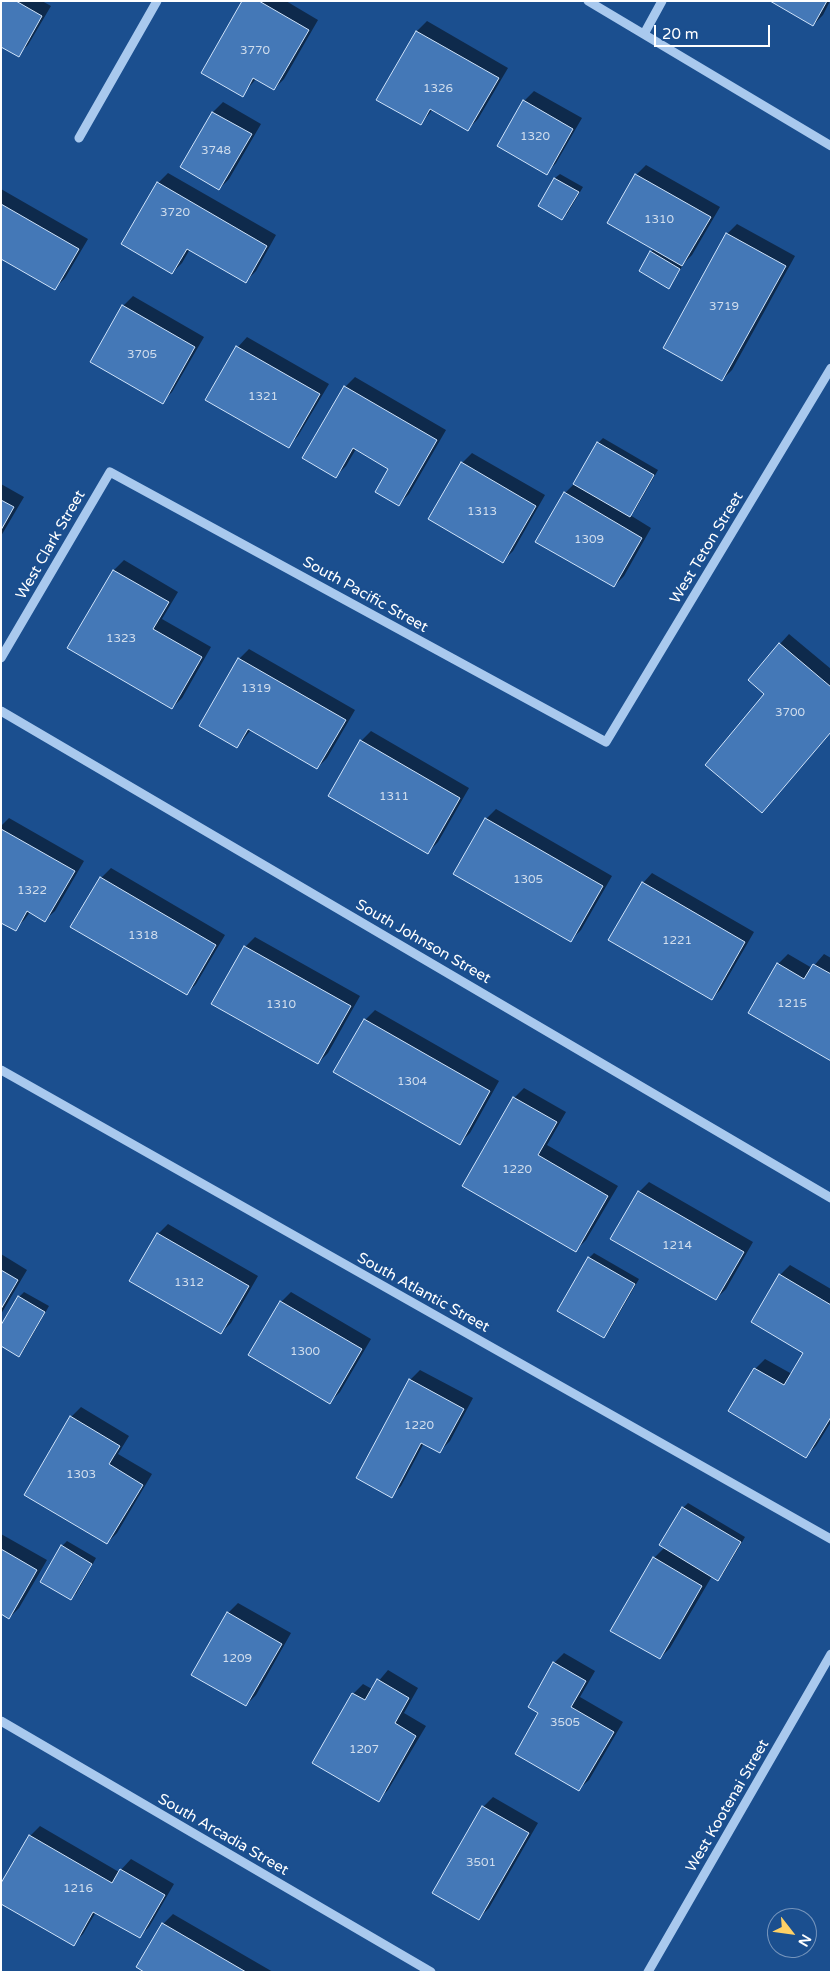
<!DOCTYPE html>
<style>
body{margin:0}
#map{position:relative;width:832px;height:1973px;overflow:hidden;background:#1b4f8f;font-family:"Varela Round",sans-serif}
canvas{display:block}
.frame{position:absolute;inset:0;border:2px solid #fff;pointer-events:none}
.north{position:absolute;left:767px;top:1908px;width:50px;height:50px;box-sizing:border-box;background:#1b4f8f;border:1px solid #7695bc;border-radius:50%;rotate:120deg;font-size:14px;font-weight:700;line-height:20px;text-align:center;color:#fff}
.north::after{content:'';display:block;margin:auto;width:18px;height:22px;background:#ffd166;clip-path:polygon(50% 0,100% 100%,50% 72%,0 100%)}
.scale{position:absolute;left:654px;top:25px;width:116px;height:22px;box-sizing:border-box;border:2px solid #fff;border-top:0;padding-left:6px;font-size:15px;line-height:18px;white-space:nowrap;color:#fff;-webkit-text-stroke:4px #1b4f8f;paint-order:stroke}
</style>
<div id="map">
<canvas width="832" height="1973"></canvas>
<div class="frame"></div>
<div class="north">N</div>
<div class="scale">20 m</div>
</div>
<script>
const g = document.querySelector('canvas').getContext('2d');
g.lineJoin = 'round';
function fillPath(path, color) { g.fillStyle = color; g.fill(path, 'evenodd'); }
const toPath = rows => new Path2D(rows.map(r => 'M' + r).join(''));
function strokePath(path, color, width, dash) { g.strokeStyle = color; g.lineWidth = width; g.lineCap = dash ? 'butt' : 'round'; g.setLineDash(dash || []); g.stroke(path); }
function drawText(font, color, halo, rows, align = 'center') {
  g.font = font + ' "Varela Round",sans-serif'; g.lineWidth = 4; g.setLineDash([]); g.textBaseline = 'middle'; g.strokeStyle = halo; g.fillStyle = color; for (const [text, x, y, turn = 0] of rows) {
    g.save(); g.translate(x, y); g.rotate((+turn || 0) * Math.PI / 180); g.textAlign = isNaN(turn) ? turn : align; if (halo) g.strokeText(text, 0, 0); g.fillText(text, 0, 0); g.restore();
  }
}
fillPath(toPath([
 [1,1,42,1,51,6,28,45,18,55],
 [244,1,286,1,318,20,284,79,274,89,256,79,242,95],
 [772,1,830,1,823,15,813,25],
 [427,21,508,68,478,119,468,129,433,109,421,124,378,99,417,31],
 [534,91,582,118,556,163,546,173,524,101],
 [223,102,261,124,229,179,219,189,182,167,213,112],
 [646,165,720,207,692,255,684,263,673,282,669,287,651,252,654,249,609,223,636,175],
 [168,173,276,235,256,271,246,281,190,249,182,263,172,273,158,183],
 [560,174,583,187,567,214,562,218,539,205,555,178],
 [1,189,88,239,65,278,55,288,1,257],
 [737,224,795,256,732,370,722,380,727,234],
 [133,296,204,337,172,392,162,402,123,306],
 [247,337,329,384,298,436,288,446,207,399,238,347],
 [355,377,446,430,409,494,399,504,390,468,356,449,346,466,336,476,304,457,345,387],
 [603,438,658,470,635,510,630,515,651,528,624,576,614,586,565,493,575,483,598,443],
 [472,453,545,495,513,551,503,561,462,463],
 [1,484,24,497,1,536],
 [124,560,178,592,162,619,211,647,182,698,172,708,68,648,114,570],
 [789,634,831,669,831,732,762,812,766,694,780,644],
 [249,649,355,710,327,758,317,768,251,730,237,747,201,726,239,659],
 [371,731,469,788,438,842,428,852,361,741],
 [496,809,612,876,581,930,571,940,486,819],
 [9,818,84,861,55,911,45,920,30,912,25,919,15,929,1,921,1,826],
 [111,868,225,935,196,984,186,994,72,926,101,878],
 [652,873,754,932,721,989,712,999,643,883],
 [255,937,360,996,328,1053,318,1063,245,947],
 [788,954,812,968,824,954,831,958,831,1060,778,964],
 [375,1010,499,1081,470,1133,460,1143,365,1020],
 [524,1088,566,1112,547,1145,618,1186,586,1240,576,1250,463,1185,514,1098],
 [649,1182,753,1242,726,1289,716,1299,639,1192],
 [168,1224,258,1276,231,1323,221,1333,158,1234],
 [594,1253,639,1279,609,1331,604,1336,589,1258],
 [1,1254,27,1270,1,1314],
 [790,1265,831,1289,831,1422,816,1446,806,1456,730,1411,755,1369,765,1359,792,1374,805,1353,753,1321,780,1275],
 [24,1292,49,1306,24,1350,19,1355,19,1297],
 [291,1292,371,1339,340,1392,330,1402,250,1355,281,1302],
 [420,1370,473,1398,450,1441,440,1451,424,1443,401,1486,391,1496,410,1380],
 [81,1407,129,1436,118,1454,152,1474,117,1533,107,1543,71,1417],
 [688,1503,745,1537,723,1574,718,1579,712,1576,670,1648,660,1658,654,1558,665,1547,661,1545,683,1508],
 [1,1534,47,1560,19,1608,9,1618,1,1613],
 [67,1541,96,1558,76,1594,71,1598,62,1546],
 [238,1603,291,1633,256,1695,246,1705,228,1613],
 [564,1653,595,1671,580,1697,623,1722,589,1780,579,1789,540,1713,554,1663],
 [388,1670,418,1688,404,1713,426,1726,388,1790,378,1800,353,1694,363,1684,372,1689],
 [493,1797,538,1823,489,1908,479,1918,483,1807],
 [40,1826,119,1872,131,1859,174,1884,149,1927,139,1937,96,1912,83,1934,73,1944,30,1836],
 [173,1914,273,1972,146,1972,163,1924]
]), '#0007');
const building = toPath([
 [1,1,16,1,42,16,19,57,1,47,1,1],
 [242,1,259,1,309,30,274,90,253,78,243,97,201,73,242,1],
 [770,1,827,1,813,26,770,1],
 [416,31,499,78,468,131,430,109,421,125,376,100,416,31],
 [523,100,573,129,547,175,497,146,523,100],
 [212,112,252,134,219,190,180,167,212,112],
 [635,174,711,217,682,266,607,223,635,174],
 [554,178,579,192,562,220,538,206,554,178],
 [157,182,267,246,246,283,187,249,172,274,121,244,157,182],
 [1,204,79,249,55,290,1,259,1,204],
 [726,233,786,266,722,381,663,348,726,233],
 [650,251,680,269,669,289,639,271,650,251],
 [122,305,195,347,163,404,90,362,122,305],
 [236,346,320,394,289,448,205,400,236,346],
 [344,386,437,440,399,506,375,492,388,469,353,448,336,478,302,458,344,386],
 [597,442,654,475,630,517,573,484,597,442],
 [461,462,536,506,503,563,428,519,461,462],
 [564,492,642,538,614,587,535,542,564,492],
 [1,500,14,507,1,530,1,500],
 [113,570,169,602,153,629,202,657,172,709,67,648,113,570],
 [779,643,831,687,831,732,762,813,705,765,764,694,748,680,779,643],
 [238,658,346,720,317,769,248,729,237,748,199,726,238,658],
 [360,740,460,798,428,854,328,796,360,740],
 [485,818,603,886,571,942,453,874,485,818],
 [1,829,75,871,45,922,27,911,16,931,1,923,1,829],
 [100,877,216,945,187,995,70,927,100,877],
 [642,882,745,942,712,1000,608,940,642,882],
 [244,946,351,1006,318,1064,211,1004,244,946],
 [777,963,804,979,813,964,831,974,831,1061,748,1013,777,963],
 [364,1019,490,1091,460,1145,333,1072,364,1019],
 [513,1097,557,1122,538,1155,608,1196,576,1252,462,1186,513,1097],
 [638,1191,744,1252,716,1300,610,1239,638,1191],
 [157,1233,249,1286,221,1334,129,1281,157,1233],
 [588,1257,635,1284,604,1338,557,1311,588,1257],
 [1,1270,18,1280,1,1309,1,1270],
 [779,1274,831,1305,831,1417,806,1458,728,1411,754,1368,784,1385,803,1353,751,1322,779,1274],
 [18,1296,45,1312,19,1357,1,1346,1,1325,18,1296],
 [280,1301,362,1349,330,1404,248,1355,280,1301],
 [409,1379,464,1409,440,1453,421,1443,392,1498,356,1478,409,1379],
 [70,1416,120,1446,109,1464,143,1485,107,1544,24,1495,70,1416],
 [682,1507,741,1542,718,1581,659,1545,682,1507],
 [61,1545,92,1564,71,1600,40,1582,61,1545],
 [1,1549,37,1570,9,1619,1,1614,1,1549],
 [653,1557,702,1586,660,1659,610,1631,653,1557],
 [227,1612,282,1644,246,1706,191,1675,227,1612],
 [553,1662,586,1681,571,1707,614,1732,579,1791,515,1754,538,1713,528,1707,553,1662],
 [377,1679,409,1698,395,1723,416,1736,379,1802,312,1763,352,1693,365,1700,377,1679],
 [482,1806,529,1833,479,1920,432,1893,482,1806],
 [29,1835,112,1883,120,1869,165,1895,140,1938,93,1912,74,1946,1,1904,1,1883,29,1835],
 [162,1923,246,1972,144,1972,136,1967,162,1923]
]);
fillPath(building, '#4478b7');
strokePath(building, '#cfe3fa', 1);
strokePath(toPath([
 [588,1,831,146],
 [644,34,662,1],
 [79,138,157,1],
 [1,658,110,472,606,742,831,368],
 [1,711,831,1198],
 [1,1070,831,1539],
 [1,1721,431,1972],
 [648,1972,831,1654]
]), '#a9c9ee', 9);
drawText('12px', '#d0dded', null, [
 ["3770",255,51],
 ["1326",438,89],
 ["1320",535,137],
 ["3748",216,151],
 ["3720",175,213],
 ["1310",659,220],
 ["3719",724,307],
 ["3705",142,355],
 ["1321",263,397],
 ["1313",482,512],
 ["1309",589,540],
 ["1323",121,639],
 ["1319",256,689],
 ["3700",790,713],
 ["1311",394,797],
 ["1305",528,880],
 ["1322",32,891],
 ["1318",143,936],
 ["1221",677,941],
 ["1215",792,1004],
 ["1310",281,1005],
 ["1304",412,1082],
 ["1220",517,1170],
 ["1214",677,1246],
 ["1312",189,1283],
 ["1300",305,1352],
 ["1220",419,1426],
 ["1303",81,1475],
 ["1209",237,1659],
 ["3505",565,1723],
 ["1207",364,1750],
 ["3501",481,1863],
 ["1216",78,1889]
]);
drawText('15px', '#fff', '#1b4f8f', [
 ["West Clark Street",51,545,-60],
 ["West Teton Street",707,548,-59],
 ["South Pacific Street",365,595,29],
 ["South Johnson Street",423,942,30],
 ["South Atlantic Street",423,1293,29],
 ["West Kootenai Street",728,1806,-60],
 ["South Arcadia Street",223,1835,30]
]);
</script>
